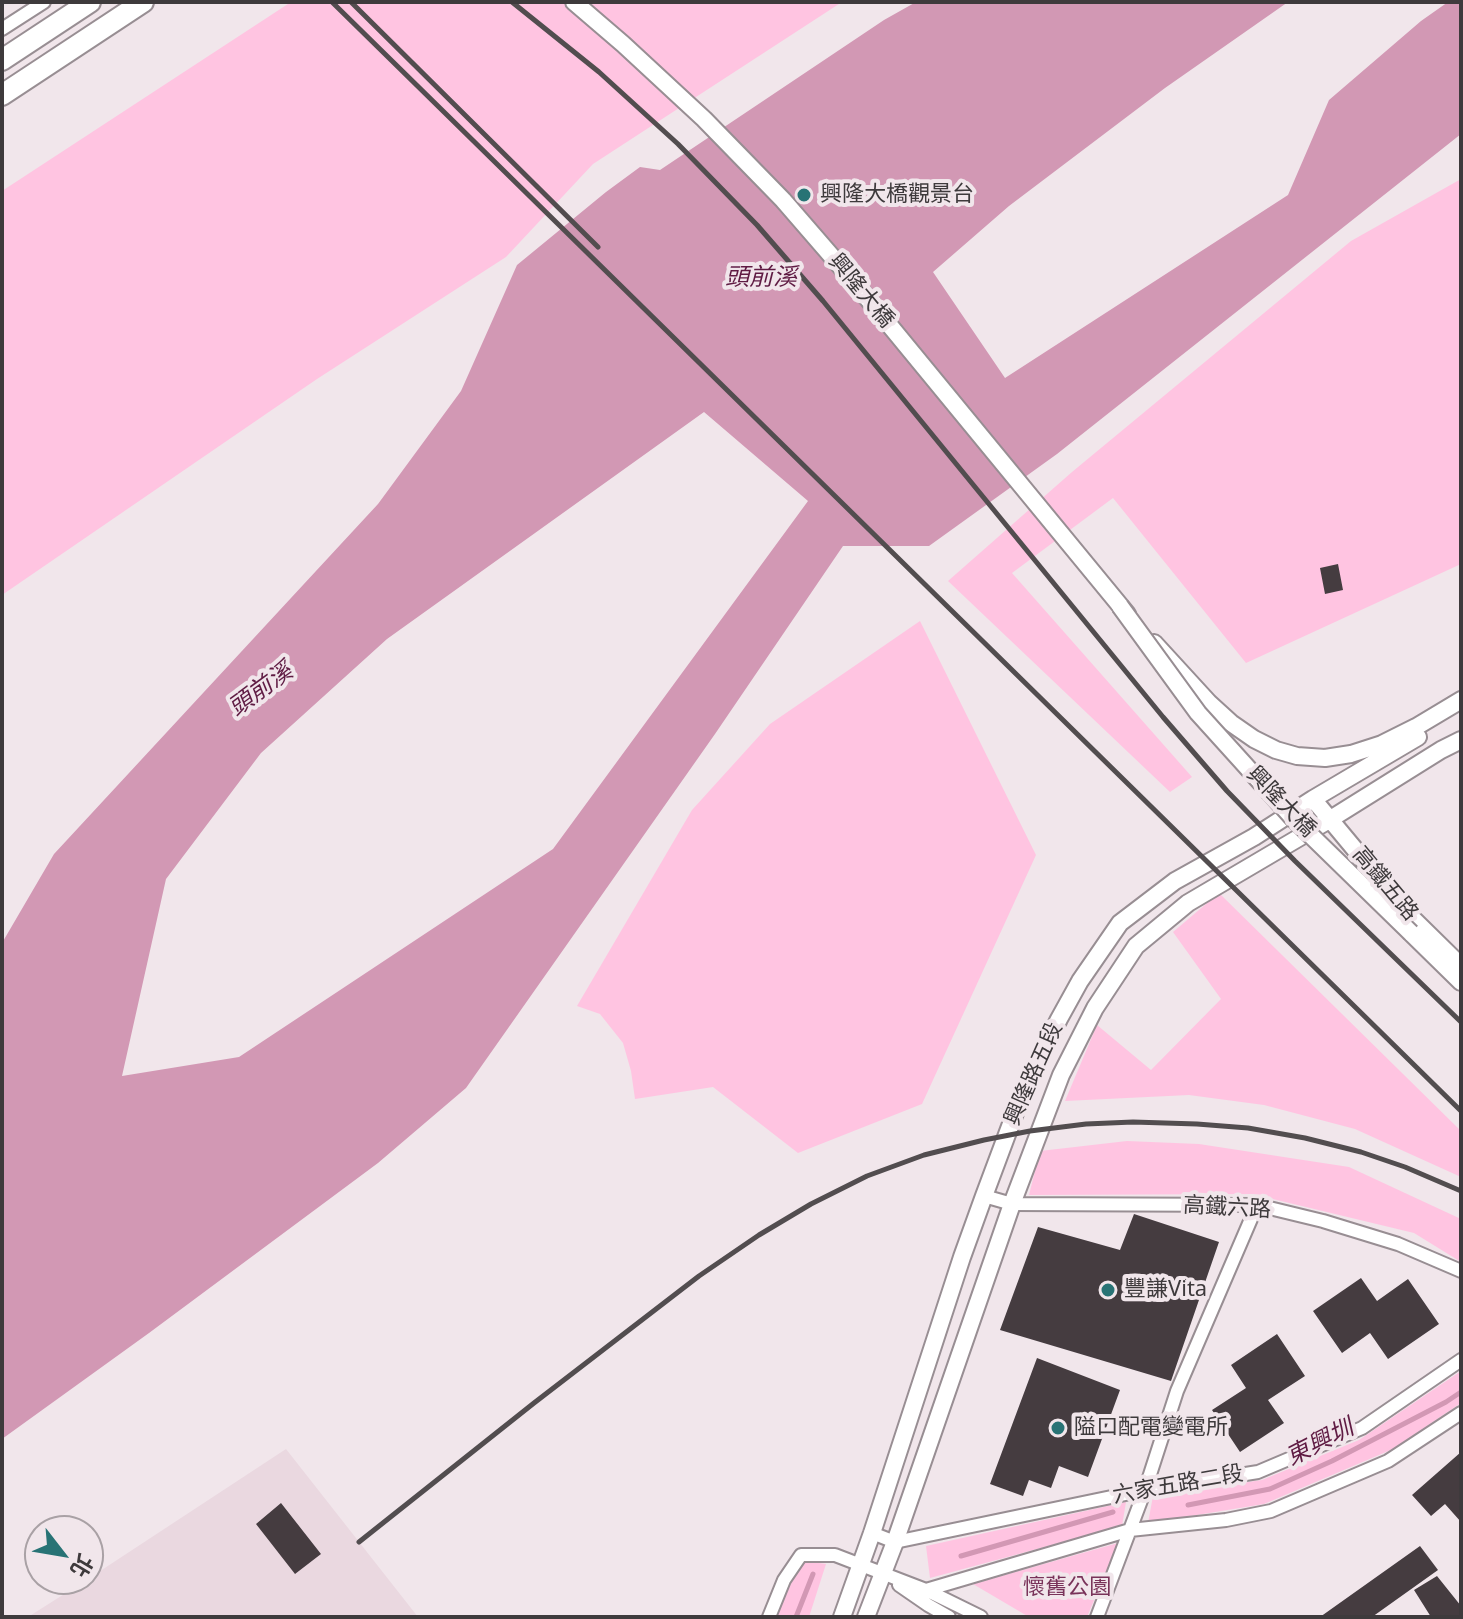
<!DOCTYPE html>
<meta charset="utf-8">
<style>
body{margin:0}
#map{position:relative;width:1463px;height:1619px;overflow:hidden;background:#f1e6eb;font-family:"Noto Sans","Noto Sans TC",sans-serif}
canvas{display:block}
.frame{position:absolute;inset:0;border:4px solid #3e3a3c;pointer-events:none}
.north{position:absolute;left:24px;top:1515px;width:80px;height:80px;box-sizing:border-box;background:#f1e6eb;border:2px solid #a9a1a5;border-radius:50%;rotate:121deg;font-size:22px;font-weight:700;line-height:32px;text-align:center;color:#3e3a3c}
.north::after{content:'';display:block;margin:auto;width:28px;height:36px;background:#287375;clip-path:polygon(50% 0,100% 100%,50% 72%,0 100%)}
</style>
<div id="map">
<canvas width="1463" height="1619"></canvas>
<div class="frame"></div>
<div class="north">北</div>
</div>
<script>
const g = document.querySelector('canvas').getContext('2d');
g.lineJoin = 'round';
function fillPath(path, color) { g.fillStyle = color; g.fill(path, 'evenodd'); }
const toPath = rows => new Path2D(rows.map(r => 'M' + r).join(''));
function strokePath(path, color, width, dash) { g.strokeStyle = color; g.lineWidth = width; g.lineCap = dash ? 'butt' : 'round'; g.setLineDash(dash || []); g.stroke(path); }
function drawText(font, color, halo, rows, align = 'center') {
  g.font = font + ' "Noto Sans","Noto Sans TC",sans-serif'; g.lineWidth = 8; g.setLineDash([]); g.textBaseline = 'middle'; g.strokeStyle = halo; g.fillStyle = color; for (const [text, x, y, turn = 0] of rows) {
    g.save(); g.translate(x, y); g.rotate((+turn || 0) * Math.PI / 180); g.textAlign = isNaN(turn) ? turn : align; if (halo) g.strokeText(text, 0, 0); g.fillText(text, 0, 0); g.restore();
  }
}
fillPath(toPath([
 [286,1449,418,1617,28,1617,88,1579]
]), '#ead8e0');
fillPath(toPath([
 [291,2,842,2,593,164,506,257,317,379,2,595,2,191],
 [1461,179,1461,564,1246,663,1113,498,1012,573,1192,777,1170,792,948,581,1072,472,1351,241],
 [920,621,1036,855,922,1104,798,1153,713,1087,635,1099,631,1071,623,1043,600,1014,577,1006,692,810,770,724],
 [1219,893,1461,1131,1461,1177,1355,1129,1264,1105,1189,1095,1065,1101,1097,1025,1151,1070,1221,999,1173,932],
 [1127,1141,1199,1144,1349,1167,1461,1219,1461,1262,1414,1233,1252,1194,1029,1195,1040,1151],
 [1461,1371,1461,1403,1393,1449,1264,1504,1148,1523,1153,1496,1262,1480,1359,1440],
 [1126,1502,1122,1526,930,1578,926,1546],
 [1118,1543,1087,1617,1029,1617,973,1584],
 [805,1561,826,1564,809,1617,775,1617,788,1585]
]), '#ffc4e1');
fillPath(toPath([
 [916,2,1288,2,1165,88,1009,206,933,272,1005,378,1288,195,1329,100,1421,21,1448,2,1461,2,1461,134,1057,454,929,546,843,546,715,734,466,1088,378,1163,149,1333,2,1439,2,943,54,854,378,504,461,391,517,265,606,192,640,167,660,170,884,20],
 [704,412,808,501,553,849,239,1057,122,1076,166,879,261,753,387,639]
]), '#d298b4');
strokePath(toPath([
 [1188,1505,1270,1489,1332,1461,1446,1402,1461,1392],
 [961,1556,1113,1512],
 [796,1617,813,1574]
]), '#d298b4', 5);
fillPath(toPath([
 [1338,564,1343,590,1325,594,1320,568],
 [1134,1214,1219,1242,1171,1381,1000,1330,1038,1227,1120,1250],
 [1361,1278,1377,1301,1408,1279,1439,1324,1388,1359,1370,1333,1342,1353,1313,1311],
 [1277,1334,1305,1376,1268,1400,1284,1423,1240,1452,1212,1410,1246,1388,1231,1365],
 [1037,1358,1120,1390,1088,1477,1059,1466,1051,1488,1029,1480,1023,1496,990,1484],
 [1461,1452,1461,1522,1445,1504,1431,1516,1412,1495],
 [281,1503,321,1554,295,1574,256,1524],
 [1420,1546,1438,1570,1372,1617,1320,1617],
 [1437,1576,1461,1606,1461,1617,1431,1617,1414,1590]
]), '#453c40');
const minor = toPath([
 [2,29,44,2],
 [984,1196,1012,1204,1257,1205,1323,1221,1398,1244,1461,1271],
 [872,1533,895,1542,1145,1490,1258,1472,1362,1428,1461,1360],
 [899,1585,928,1605,949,1617],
 [926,1590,1130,1530,1226,1520,1271,1511,1388,1461,1461,1413],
 [769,1617,784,1580,801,1555,835,1555,926,1590,981,1617],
 [1097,1617,1145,1490,1177,1391,1257,1205]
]);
const tertiary = toPath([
 [574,2,623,44,704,119,783,200,854,282,1127,614],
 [1154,643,1209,703,1231,723,1254,739,1276,750,1297,756,1325,758,1351,754,1382,744,1416,727,1461,700],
 [1313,799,1412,918,1461,966],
 [1411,933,1461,982],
 [842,1617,872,1533,962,1257,984,1196,1024,1089,1059,1019,1080,981,1120,923,1175,881,1254,837,1313,799,1418,737],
 [866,1617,895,1542,1012,1204,1061,1075,1095,1008,1136,946,1188,903,1329,820,1441,750,1461,740]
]);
const trunk = toPath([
 [2,60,90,2],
 [2,95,143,2]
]);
strokePath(minor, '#988e93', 16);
strokePath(tertiary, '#988e93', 20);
strokePath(trunk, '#988e93', 24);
strokePath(minor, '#fff', 12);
strokePath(tertiary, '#fff', 16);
strokePath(trunk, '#fff', 20);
strokePath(toPath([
 [332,2,1461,1111],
 [351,2,598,247],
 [512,2,599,72,678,144,757,225,823,301,1163,717,1227,791,1295,861,1461,1022],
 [359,1542,534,1403,699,1276,759,1235,811,1204,867,1176,924,1155,984,1140,1030,1131,1086,1124,1133,1122,1197,1124,1248,1128,1305,1138,1361,1152,1405,1167,1461,1191]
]), '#524d4f', 5);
const tertiaryBridge = toPath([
 [1120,606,1198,713,1292,817,1411,933]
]);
strokePath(tertiaryBridge, '#988e93', 20, []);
strokePath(tertiaryBridge, '#fff', 16);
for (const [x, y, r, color] of [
 [804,195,8,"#287375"],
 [1108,1290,8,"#287375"],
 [1058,1428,8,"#287375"]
]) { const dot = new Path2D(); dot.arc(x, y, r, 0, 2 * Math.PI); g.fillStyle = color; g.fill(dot); strokePath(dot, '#f1e6eb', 3); }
drawText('22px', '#3e3a3c', '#f1e6eb', [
 ["興隆大橋觀景台",820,195],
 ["豐謙Vita",1124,1290],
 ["隘口配電變電所",1074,1428]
], 'left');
drawText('22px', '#3e3a3c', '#f1e6eb', [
 ["興隆大橋",861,291,50],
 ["興隆大橋",1281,802,46],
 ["高鐵五路",1385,884,50],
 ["興隆路五段",1034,1074,-66],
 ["高鐵六路",1227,1208,3],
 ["六家五路二段",1178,1485,-10]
]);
drawText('22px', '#79335a', '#f1e6eb', [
 ["懷舊公園",1067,1588]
]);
drawText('italic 24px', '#5f1b43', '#f1e6eb', [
 ["頭前溪",761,278],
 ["頭前溪",261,690,-36],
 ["東興圳",1320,1443,-27]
]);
</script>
